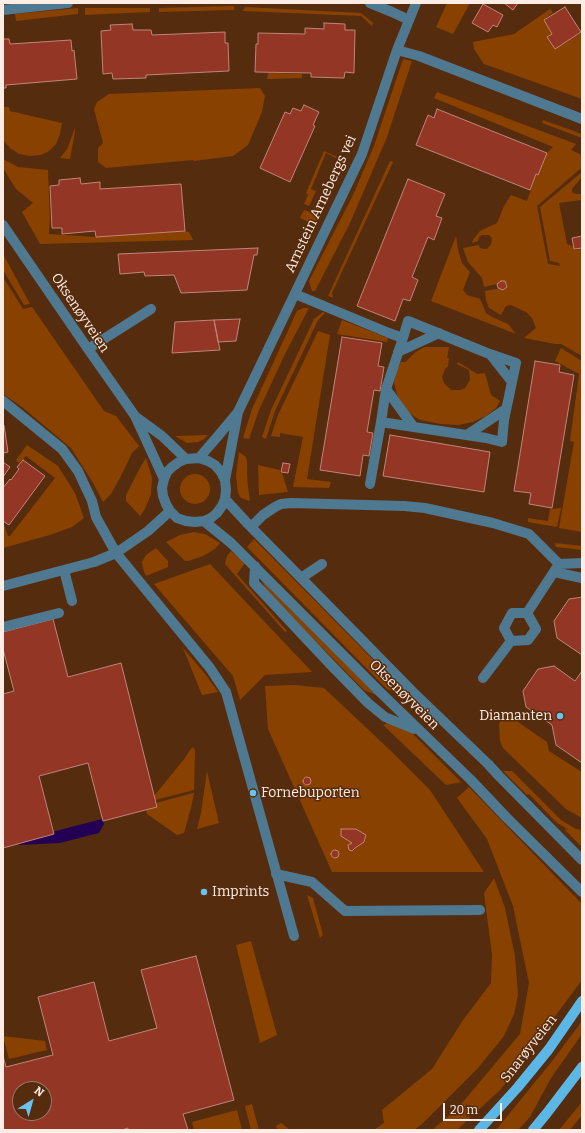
<!DOCTYPE html>
<meta charset="utf-8">
<style>
body{margin:0}
#map{position:relative;width:585px;height:1133px;overflow:hidden;background:#562c0e;font-family:Bitter,serif}
canvas{display:block}
.frame{position:absolute;inset:0;border:4px solid #feede4;pointer-events:none}
.north{position:absolute;left:12px;top:1081px;width:40px;height:40px;box-sizing:border-box;background:#562c0e;border:1px solid #997964;border-radius:50%;rotate:37deg;font-size:11px;font-weight:700;line-height:16px;text-align:center;color:#feede4}
.north::after{content:'';display:block;margin:auto;width:14px;height:18px;background:#69c3f1;clip-path:polygon(50% 0,100% 100%,50% 72%,0 100%)}
.scale{position:absolute;left:443px;top:1103px;width:59px;height:18px;box-sizing:border-box;border:2px solid #feede4;border-top:0;padding-left:5px;font-size:12px;line-height:14px;white-space:nowrap;color:#feede4;-webkit-text-stroke:3px #562c0e;paint-order:stroke}
</style>
<div id="map">
<canvas width="585" height="1133"></canvas>
<div class="frame"></div>
<div class="north">N</div>
<div class="scale">20 m</div>
</div>
<script>
const g = document.querySelector('canvas').getContext('2d');
g.lineJoin = 'round';
function fillPath(path, color) { g.fillStyle = color; g.fill(path, 'evenodd'); }
const toPath = rows => new Path2D(rows.map(r => 'M' + r).join(''));
function strokePath(path, color, width, dash) { g.strokeStyle = color; g.lineWidth = width; g.lineCap = dash ? 'butt' : 'round'; g.setLineDash(dash || []); g.stroke(path); }
function drawText(font, color, halo, rows, align = 'center') {
  g.font = font + ' Bitter,serif'; g.lineWidth = 3; g.setLineDash([]); g.textBaseline = 'middle'; g.strokeStyle = halo; g.fillStyle = color; for (const [text, x, y, turn = 0] of rows) {
    g.save(); g.translate(x, y); g.rotate((+turn || 0) * Math.PI / 180); g.textAlign = isNaN(turn) ? turn : align; if (halo) g.strokeText(text, 0, 0); g.fillText(text, 0, 0); g.restore();
  }
}
fillPath(toPath([
 [447,3,470,3,453,34,436,27],
 [234,6,234,10,159,12,159,8],
 [245,7,361,13,373,23,372,26,361,16,243,11],
 [78,8,78,14,16,21,15,14],
 [85,8,150,8,150,12,85,15],
 [550,9,553,12,544,20,552,34,547,37,555,49,582,32,582,99,484,64,474,49,473,42,514,34],
 [403,59,412,61,387,137,350,223,315,291,312,291,309,281,353,195,374,146],
 [268,73,302,74,302,78,267,79],
 [260,88,265,96,262,112,248,145,233,156,194,161,193,160,106,168,98,162,98,148,103,143,94,109,97,102,109,94],
 [437,92,576,144,571,150,582,155,582,170,580,169,537,206,548,264,560,266,559,263,550,261,540,207,582,172,582,177,572,189,572,192,576,194,582,194,582,200,559,203,567,244,572,246,575,250,582,249,582,356,561,344,555,344,524,338,536,328,532,318,526,312,511,305,506,306,501,315,489,308,486,300,485,291,507,287,505,282,501,281,497,284,484,287,482,278,468,262,463,248,479,245,480,248,484,249,487,249,491,244,492,238,489,235,482,235,479,237,478,241,472,243,473,240,480,231,497,223,504,206,511,195,527,201,536,174,538,175,547,153,553,147,434,98],
 [3,107,9,107,10,111,62,123,60,134,56,144,49,151,41,155,30,156,19,154,10,148,3,140],
 [543,120,582,134,582,138,542,123],
 [75,128,75,132,70,159,60,158,67,149],
 [324,151,337,157,336,158,326,153,311,189,316,191,309,206,304,204,308,195,306,193],
 [3,159,18,167,48,170,50,220,49,234,96,237,185,231,189,232,193,240,40,244,22,212,33,203,16,189,3,168],
 [390,161,393,162,332,293,333,298,328,296],
 [321,195,319,220,316,225,300,218,304,210,313,213],
 [456,236,458,250,462,263,470,272,463,290,467,295,480,299,486,313,492,317,508,324,516,334,431,301],
 [3,254,30,304,24,305,3,270],
 [3,277,23,309,32,307,104,411,116,416,139,446,132,453,120,478,111,494,103,502,93,483,71,448,22,407,3,394],
 [303,308,309,308,285,354,259,410,249,439,243,438,252,409,297,311],
 [323,312,325,313,318,320,275,411,266,439,262,437,271,410,314,319],
 [342,320,388,338,387,342,337,334],
 [318,331,330,335,307,479,331,482,329,488,293,487,303,437,280,433,280,437,271,436,278,415],
 [424,347,449,347,447,358,449,358,448,366,445,369,442,377,444,383,451,390,460,390,465,388,470,380,469,370,457,364,458,362,477,374,485,373,491,395,500,401,496,408,486,416,473,422,458,425,441,424,420,420,406,411,398,398,394,383,395,373,401,362,405,362,416,352],
 [561,348,582,361,582,532,559,528,574,442,570,441,579,374,555,361],
 [208,435,204,439,198,442,187,443,175,436],
 [27,445,58,466,75,493,84,518,72,527,50,535,3,548,3,522,8,536,10,536,55,478,26,456,19,463,16,460],
 [239,452,246,457,247,461,247,474,248,487,250,501,241,498,238,493,236,476],
 [146,458,152,478,151,494,145,509,140,516,126,501,126,495,141,466],
 [258,465,280,470,280,473,282,473,288,492,259,495],
 '180 489a15 15 0 1 1 30 0a15 15 0 1 1-30 0Z',
 [561,508,557,527,528,522,528,518,548,521,550,509],
 [194,532,205,534,220,543,215,549,203,556,188,561,185,561,166,542,180,535],
 [254,539,409,696,408,699,405,696,387,689,247,547],
 [555,543,582,546,582,550,556,547],
 [156,548,168,561,168,567,146,576,143,569,142,562,146,555],
 [231,551,245,563,237,574,287,631,285,632,225,564,227,556],
 [210,564,312,672,265,675,240,700,233,676,154,584],
 [261,580,376,695,364,690,268,593],
 [183,648,206,675,218,692,202,695],
 [295,685,324,688,391,751,430,790,484,872,332,872,268,729,265,686],
 [505,713,547,742,549,751,582,772,582,818,566,809,503,748,500,741,499,724],
 [398,719,461,782,446,785,383,725],
 [193,747,195,750,194,790,155,800,154,796,185,758,190,750],
 [207,771,219,823,197,829,201,813],
 [503,771,512,771,561,820,576,829,582,830,582,847,564,829,569,830,557,823,529,794,527,795],
 [469,787,582,904,582,980,501,1089,457,1130,432,1130,457,1109,520,1034,529,983,513,906,487,839,457,798],
 [193,793,194,793,191,808,184,833,177,835,147,814,146,810,157,807,156,803],
 [494,878,505,908,515,956,518,995,514,1014,504,1036,478,1068,421,1125,414,1130,374,1130,384,1123,382,1110,432,1069,463,1020,491,983,492,955,484,893],
 [307,895,313,898,323,935,320,938],
 [251,941,277,1035,260,1043,236,945],
 [582,1021,582,1034,551,1078,530,1117,518,1130,496,1130,553,1060],
 [3,1036,45,1041,47,1050,9,1059],
 [582,1102,582,1115,570,1130,559,1130],
 [252,1104,259,1130,251,1130,245,1106],
 [237,1110,242,1130,194,1130,192,1122],
 [281,1123,289,1129,311,1130,278,1130,276,1126]
]), '#894100');
fillPath(toPath([
 [102,819,104,824,99,833,60,843,19,845,17,841]
]), '#230053');
const building = toPath([
 [504,3,518,3,513,10,504,3],
 [483,4,503,15,497,27,493,25,488,32,472,23,483,4],
 [565,7,581,32,555,49,547,37,552,34,544,20,565,7],
 [324,23,345,24,345,30,355,30,354,73,345,72,344,78,311,77,311,73,255,72,256,44,258,44,258,33,305,34,305,28,324,29,324,23],
 [132,24,133,30,151,30,152,35,225,32,225,43,228,43,229,71,146,75,146,78,113,79,112,73,103,74,101,31,111,30,110,25,132,24],
 [3,39,9,39,10,44,71,40,72,51,74,50,77,79,6,85,6,88,3,88,3,39],
 [304,105,319,112,313,125,315,126,290,182,260,168,285,112,290,114,293,108,301,111,304,105],
 [437,109,547,153,538,175,536,174,530,190,416,145,428,115,434,118,437,109],
 [80,178,81,184,100,182,100,189,181,184,185,231,96,237,95,231,62,234,62,228,52,228,50,186,59,185,59,180,80,178],
 [408,179,445,194,436,216,442,218,434,240,428,237,412,277,418,280,410,301,403,299,395,321,357,306,408,179],
 [582,236,582,248,574,249,572,238,582,236],
 [258,248,257,255,254,255,247,290,181,293,174,275,145,276,144,272,120,274,118,254,258,248],
 [501,281,505,281,507,287,503,290,498,288,497,284,501,281],
 [240,319,236,341,218,342,214,320,240,319],
 [214,320,220,350,172,353,175,322,214,320],
 [342,337,382,343,378,366,384,367,380,391,374,390,367,432,373,433,369,456,363,455,360,476,320,470,342,337],
 [535,361,560,365,559,372,574,375,552,508,529,504,531,493,514,491,535,361],
 [3,425,4,425,8,452,3,453,3,425],
 [390,435,490,452,484,492,383,476,390,435],
 [23,460,45,476,9,525,3,521,3,488,10,479,11,480,19,469,17,467,23,460],
 [3,462,10,467,3,477,3,462],
 [283,463,290,464,288,473,281,472,283,463],
 [582,597,582,655,557,638,554,621,569,599,582,597],
 [53,619,68,677,121,663,157,807,103,821,88,763,39,776,54,834,3,848,3,694,14,691,3,649,3,632,53,619],
 [554,666,575,681,582,671,582,763,556,745,552,725,526,707,523,691,538,669,554,666],
 '303 781a4 4 0 1 1 8 0a4 4 0 1 1-8 0Z',
 [341,829,356,829,366,835,365,838,364,842,355,848,352,851,349,850,348,845,352,843,341,836,341,829],
 '331 854a4 4 0 1 1 8 0a4 4 0 1 1-8 0Z',
 [196,956,234,1100,183,1114,188,1130,128,1130,128,1128,122,1130,3,1130,3,1056,6,1067,53,1055,38,997,94,982,109,1041,157,1028,141,970,196,956],
 [20,1089,44,1089,44,1113,20,1113,20,1089]
]);
fillPath(building, '#933625');
strokePath(building, '#bf8679', 1);
strokePath(toPath([
 [370,3,392,12,409,20],
 [3,10,68,3],
 [397,50,419,56,582,119],
 [3,225,88,349,135,416,164,479],
 [295,294,389,333,403,338,408,321,487,353,516,363,504,420,502,442,486,438,381,422,386,389,403,338],
 [88,349,151,309],
 [398,352,439,333],
 [490,354,512,382],
 [386,389,413,426],
 [3,401,62,449,78,471,92,501,96,517,116,553,210,668,226,692,294,936],
 [238,412,362,154,397,50,416,3],
 [136,417,162,436,186,459],
 [467,435,506,409],
 [199,458,218,436,238,412,225,480,226,490,225,499,222,506,217,513,211,518,204,521,195,522,186,521,177,518,170,511,166,504,163,496,162,488,164,479,167,472,172,467,179,462,186,459,199,458,208,461,215,465,221,472,225,480],
 [370,484,381,422],
 [225,499,248,524,309,586,413,692,488,764,499,776,582,860],
 [204,521,231,543,382,694,471,780,507,818,582,892],
 [251,527,263,515,275,507,281,504,291,503,404,506,425,508,493,523,529,534,559,564,582,563],
 [255,566,254,583,330,664,368,703,385,717,414,729],
 [64,570,72,601],
 [554,572,582,578],
 [301,578,322,564],
 [3,586,94,562,116,553,148,531,170,511],
 [3,627,59,613],
 [511,641,528,640,536,629,527,613],
 [483,678,511,641,504,628,512,613,527,613,559,564],
 [276,874,312,882,345,911,480,910]
]), '#4f7990', 10);
strokePath(toPath([
 [479,1130,518,1087,549,1049,582,1001],
 [533,1130,547,1113,582,1067]
]), '#5bb8e6', 10);
for (const [x, y, r, color] of [
 [560,716,4,"#69c3f1"],
 [253,793,4,"#69c3f1"],
 [204,892,4,"#69c3f1"]
]) { const dot = new Path2D(); dot.arc(x, y, r, 0, 2 * Math.PI); g.fillStyle = color; g.fill(dot); strokePath(dot, '#562c0e', 1.5); }
drawText('14px', '#feede4', '#562c0e', [
 ["Arnstein Arnebergs vei",321,204,-65],
 ["Oksenøyveien",80,313,56],
 ["Oksenøyveien",404,695,45],
 ["Snarøyveien",529,1049,-52]
]);
drawText('14px', '#feede4', '#562c0e', [
 ["Diamanten",552,716,"right"],
 ["Fornebuporten",261,793],
 ["Imprints",212,892]
], 'left');
</script>
